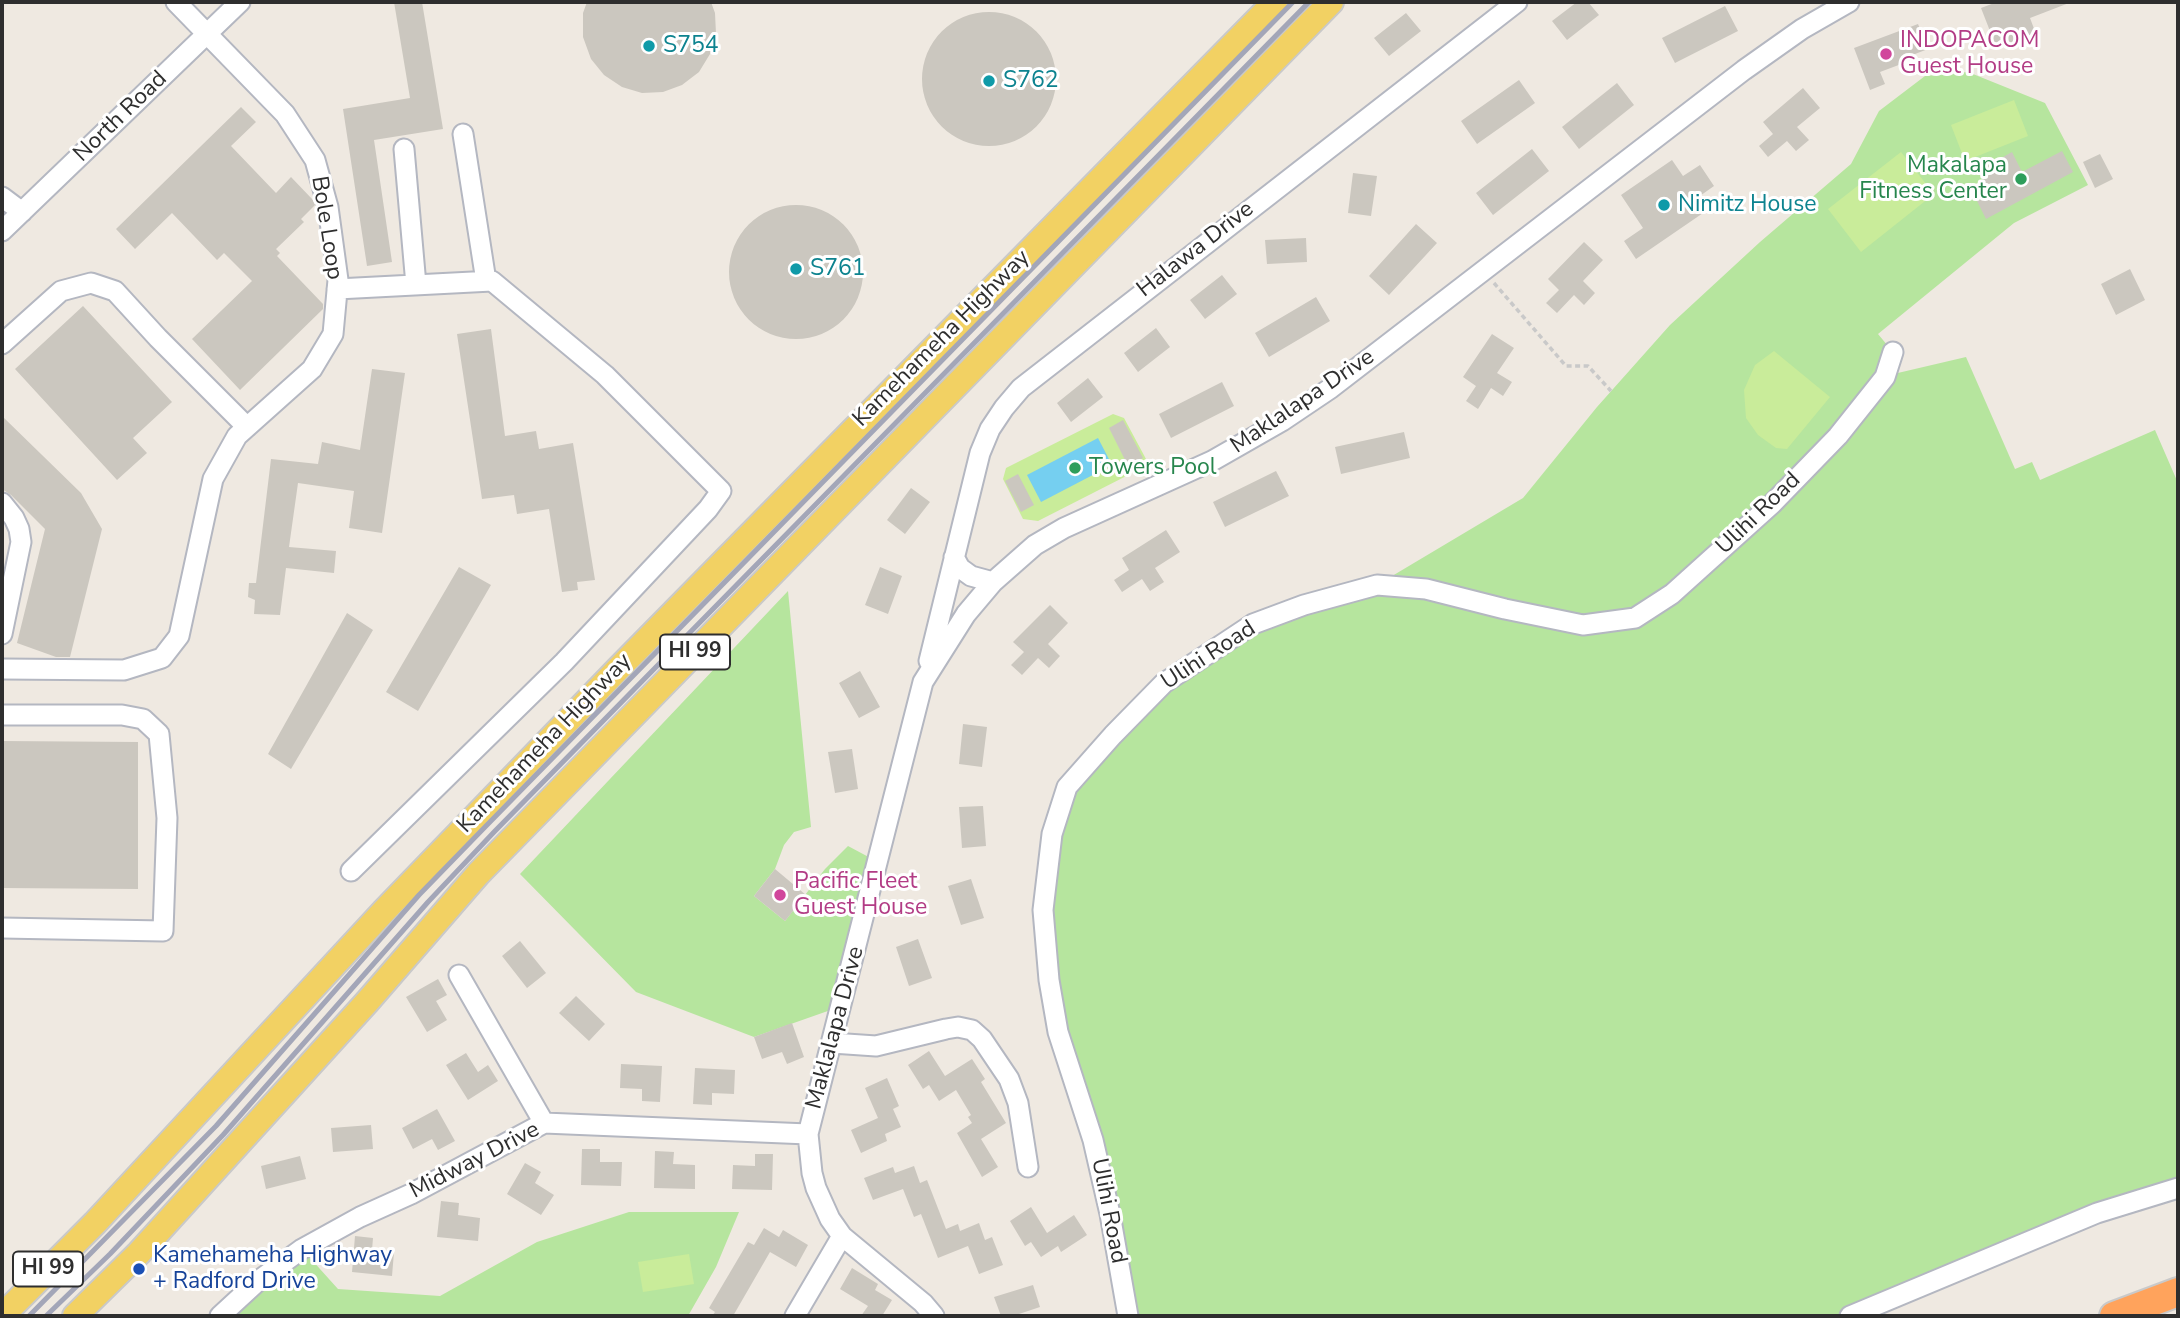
<!DOCTYPE html>
<style>
body{margin:0}
#map{position:relative;width:2180px;height:1318px;overflow:hidden;background:#efe9e1;font-family:"Nunito Sans",sans-serif}
canvas{display:block}
.frame{position:absolute;inset:0;border:4px solid #2e2e2e;pointer-events:none}
</style>
<div id="map">
<canvas width="2180" height="1318"></canvas>
<div class="frame"></div>
</div>
<script>
const g = document.querySelector('canvas').getContext('2d');
g.lineJoin = 'round';
function fillPath(path, color) { g.fillStyle = color; g.fill(path, 'evenodd'); }
const toPath = rows => new Path2D(rows.map(r => 'M' + r).join(''));
function strokePath(path, color, width, dash) { g.strokeStyle = color; g.lineWidth = width; g.lineCap = dash ? 'butt' : 'round'; g.setLineDash(dash || []); g.stroke(path); }
function drawText(font, color, halo, rows, align = 'center') {
  g.font = font + ' "Nunito Sans",sans-serif'; g.lineWidth = 6; g.setLineDash([]); g.textBaseline = 'middle'; g.strokeStyle = halo; g.fillStyle = color; for (const [text, x, y, turn = 0] of rows) {
    g.save(); g.translate(x, y); g.rotate((+turn || 0) * Math.PI / 180); g.textAlign = isNaN(turn) ? turn : align; if (halo) g.strokeText(text, 0, 0); g.fillText(text, 0, 0); g.restore();
  }
}
fillPath(toPath([
 [1968,72,2045,103,2088,185,2014,223,1878,334,1893,352,1885,376,1966,357,2015,469,2032,462,2040,480,2155,430,2178,483,2178,1188,1850,1316,1128,1316,1058,1032,1043,910,1067,787,1113,735,1253,624,1377,585,1523,498,1597,407,1670,325,1760,242,1851,164,1879,111,1925,76],
 [788,591,811,827,794,832,784,845,775,869,754,896,785,921,825,869,848,846,878,862,842,1006,754,1037,636,992,520,874],
 [629,1212,739,1212,716,1267,688,1316,220,1316,302,1249,338,1289,440,1296,537,1242]
]), '#b6e59e');
fillPath(toPath([
 [2014,100,2028,136,1965,161,1951,125],
 [1901,152,1934,194,1861,252,1828,209],
 [1774,351,1830,397,1787,449,1776,448,1758,435,1746,418,1744,390,1755,365],
 [1113,414,1124,418,1146,459,1144,467,1038,521,1023,519,1003,479,1006,468],
 [689,1254,694,1284,643,1292,638,1262]
]), '#c9ec9a');
fillPath(toPath([
 [1098,438,1112,465,1041,502,1027,475]
]), '#75cff0');
fillPath(toPath([
 [394,2,422,2,443,129,374,140,392,262,367,266,343,109,410,98],
 [587,2,711,2,715,13,716,34,710,54,699,72,682,85,663,92,642,93,622,87,604,75,591,59,583,37,583,13],
 [1577,2,1588,2,1599,15,1567,40,1552,21],
 [1997,2,2069,2,2069,3,2030,18,2036,34,1997,49,1981,8],
 [1725,6,1738,31,1675,63,1662,38],
 '922 79a67 67 0 1 1 134 0a67 67 0 1 1-134 0Z',
 [1406,13,1421,31,1389,56,1374,38],
 [1918,24,1928,49,1902,59,1904,63,1880,72,1885,84,1870,90,1854,48],
 [1519,80,1535,103,1477,144,1461,121],
 [1617,83,1634,105,1579,149,1562,127],
 [1803,88,1820,108,1797,127,1809,140,1796,151,1787,141,1768,157,1759,146,1773,134,1763,122],
 [241,107,256,122,231,146,276,193,291,177,313,200,315,205,301,219,304,222,276,249,280,253,277,256,323,304,323,309,240,390,192,339,252,281,224,253,217,260,172,213,135,249,116,229],
 [1532,149,1549,171,1493,215,1476,193],
 [2062,151,2073,172,1986,219,1975,197,1988,190,1978,171,2012,152,2022,172],
 [2100,154,2113,179,2095,188,2083,162],
 [1672,160,1683,176,1700,165,1714,186,1697,198,1706,211,1636,259,1624,241,1643,228,1621,195],
 [1353,173,1377,176,1371,216,1348,213],
 '729 272a67 67 0 1 1 134 0a67 67 0 1 1-134 0Z',
 [1416,224,1437,243,1389,295,1369,276],
 [1306,238,1307,262,1267,264,1265,240],
 [1584,242,1603,260,1583,281,1595,293,1584,305,1574,295,1557,313,1546,303,1559,290,1548,279],
 [2130,269,2145,300,2116,315,2101,284],
 [1222,275,1237,294,1205,319,1190,300],
 [1316,297,1330,321,1269,357,1255,333],
 [83,306,172,402,133,438,147,453,117,480,15,369],
 [1156,328,1170,347,1138,372,1124,353],
 [491,329,505,436,536,431,539,449,573,443,595,580,577,582,578,590,562,592,549,509,517,514,514,495,482,499,457,334],
 [1492,334,1514,348,1497,373,1512,382,1503,396,1491,388,1478,409,1466,401,1476,386,1463,377],
 [372,369,405,373,382,533,349,528,354,491,298,483,289,547,336,551,334,573,286,568,280,615,254,614,255,600,248,597,249,583,256,583,271,459,318,464,322,442,360,450],
 [1088,378,1103,397,1071,422,1057,403],
 [1222,382,1234,406,1171,438,1159,414],
 [2,416,81,493,102,529,70,657,56,657,17,643,45,529,11,495,2,489],
 [1123,420,1143,458,1128,466,1109,428],
 [1404,432,1410,458,1341,474,1335,447],
 [1276,471,1289,496,1225,527,1213,502],
 [1018,474,1034,505,1021,512,1005,481],
 [911,488,930,502,905,534,887,520],
 [1166,530,1180,552,1155,568,1164,582,1150,591,1142,579,1122,592,1114,580,1129,570,1122,558],
 [459,567,491,585,418,711,386,692],
 [880,567,902,576,888,614,865,605],
 [1050,605,1068,623,1048,644,1060,656,1049,668,1038,658,1022,675,1011,665,1024,652,1013,642],
 [347,613,373,630,291,769,268,754],
 [860,671,880,707,859,718,839,683],
 [963,724,987,727,982,767,959,764],
 [2,741,138,742,138,889,2,888],
 [852,749,858,789,835,793,828,752],
 [983,806,986,846,962,848,959,807],
 [775,869,806,895,785,921,754,896],
 [971,879,984,918,961,925,948,886],
 [918,939,932,978,909,986,896,947],
 [520,941,546,973,527,988,502,956],
 [438,979,447,995,436,1001,447,1020,427,1032,406,997],
 [576,996,605,1024,589,1041,559,1013],
 [792,1023,804,1057,787,1064,782,1052,762,1059,754,1037],
 [929,1051,945,1076,972,1059,985,1079,981,1082,1006,1123,981,1139,998,1167,982,1177,957,1133,972,1123,968,1117,971,1115,956,1090,939,1101,929,1085,923,1089,908,1065],
 [466,1053,478,1072,488,1065,498,1081,468,1100,446,1065],
 [621,1064,662,1066,660,1102,642,1101,642,1089,620,1088],
 [695,1068,735,1070,734,1094,712,1093,712,1105,693,1104],
 [887,1078,899,1106,893,1109,901,1127,885,1134,887,1141,861,1153,851,1130,878,1118,865,1088],
 [437,1109,455,1141,438,1150,432,1139,413,1149,402,1128],
 [371,1125,373,1149,333,1152,331,1128],
 [582,1149,600,1149,600,1162,622,1162,621,1186,581,1185],
 [655,1151,674,1152,673,1164,695,1165,695,1189,654,1188],
 [755,1154,773,1154,772,1190,732,1189,733,1165,755,1166],
 [300,1156,306,1179,266,1189,261,1166],
 [525,1163,541,1172,535,1183,554,1195,541,1215,507,1194],
 [914,1166,920,1183,927,1180,946,1229,958,1224,960,1231,979,1223,985,1240,992,1237,1003,1265,979,1274,968,1246,938,1258,921,1214,914,1217,903,1189,873,1200,864,1178,893,1167,895,1173],
 [441,1201,459,1203,458,1215,480,1218,478,1241,437,1237],
 [1031,1207,1047,1233,1074,1215,1087,1235,1061,1252,1058,1246,1041,1257,1031,1242,1025,1246,1010,1221],
 [764,1228,779,1237,783,1230,808,1245,796,1267,770,1252,733,1316,712,1316,715,1312,709,1308,748,1242,754,1245],
 [355,1236,373,1238,372,1250,394,1252,392,1276,352,1272],
 [852,1268,878,1284,875,1290,892,1300,882,1316,861,1316,868,1306,840,1289],
 [1033,1285,1040,1307,1013,1316,1001,1316,994,1297]
]), '#cbc7bf');
const minor = toPath([
 [463,134,486,281],
 [404,149,416,285],
 [2,197,22,212],
 [2,231,240,2],
 [337,289,492,281,605,375,721,491,708,509,564,662,351,871],
 [2,344,61,291,91,283,115,291,158,338,247,427],
 [2,503,14,518,19,529,21,542,2,634],
 [954,557,960,568,971,576,993,582],
 [929,661,980,453,990,429,1004,408,1021,388,1517,2],
 [2,669,124,670,162,658,179,636,213,479,237,436,312,369,333,334,338,280,328,207,315,160,285,114,176,2],
 [2,715,122,715,143,719,159,734,167,818,163,931,2,928],
 [459,975,544,1123],
 [832,1043,876,1046,946,1029,958,1027,972,1030,982,1039,1009,1079,1018,1103,1028,1167],
 [220,1316,258,1281,302,1249,360,1217,411,1194,544,1123,808,1134],
 [795,1316,842,1236],
 [934,1316,923,1303,842,1236,830,1219,816,1188,812,1173,808,1134,923,682,966,614,993,582,1035,545,1064,528,1212,461,1282,421,1331,388,1744,70,1802,29,1849,2],
 [1128,1316,1110,1214,1093,1140,1058,1032,1049,980,1043,910,1052,834,1067,787,1113,735,1164,683,1253,624,1304,605,1377,585,1426,589,1505,609,1583,625,1635,618,1672,594,1772,504,1838,436,1885,377,1893,352],
 [1850,1316,2097,1213,2178,1188]
]);
const major = toPath([
 [2,1316,95,1223,384,911,619,668,1275,2],
 [75,1316,139,1253,367,1002,478,874,1331,2]
]);
const highway = toPath([
 [2114,1316,2178,1292]
]);
strokePath(minor, '#b4b7c1', 23);
strokePath(major, '#c9c9c9', 28);
strokePath(highway, '#c9c9c9', 32);
strokePath(toPath([
 [1979,2,1983,2],
 [1494,283,1566,366,1588,366,1611,391]
]), '#c9c9c9', 3.5, [5, 3.5]);
strokePath(minor, '#fff', 19);
strokePath(major, '#f2d163', 24);
strokePath(highway, '#ffa35c', 28);
strokePath(toPath([
 [29,1316,216,1126,419,895,486,826,1293,2],
 [46,1316,110,1254,223,1135,428,902,495,831,1309,2]
]), '#a3a6b8', 5);
for (const [x, y, r, color] of [
 [649,46,7,"#0f9aa8"],
 [1886,54,7,"#d1479c"],
 [989,81,7,"#0f9aa8"],
 [2021,179,7,"#2e9e5b"],
 [1664,205,7,"#0f9aa8"],
 [796,269,7,"#0f9aa8"],
 [1075,468,7,"#2e9e5b"],
 [780,895,7,"#d1479c"],
 [139,1269,7,"#1a4fb4"]
]) { const dot = new Path2D(); dot.arc(x, y, r, 0, 2 * Math.PI); g.fillStyle = color; g.fill(dot); strokePath(dot, '#fff', 2.5); }
for (const [x, y, w] of [
 [695,652,70],
 [48,1269,70]
]) { const box = new Path2D(); box.roundRect(x - w / 2, y - 17.5, w, 35, 5); g.fillStyle = '#fff'; g.fill(box); strokePath(box, '#2e2e2e', 2); }
drawText('bold 21px', '#2e2e2e', null, [
 ["HI 99",695,652],
 ["HI 99",48,1269]
]);
drawText('23px', '#b23c85', '#fff', [
 ["INDOPACOM",1900,41],
 ["Guest House",1900,67],
 ["Pacific Fleet",794,882],
 ["Guest House",794,908]
], 'left');
drawText('23px', '#0d838f', '#fff', [
 ["S754",663,46],
 ["S762",1003,81],
 ["Nimitz House",1678,205],
 ["S761",810,269]
], 'left');
drawText('23px', '#2e2e2e', '#fff', [
 ["North Road",121,117,-44],
 ["Bole Loop",326,228,81],
 ["Halawa Drive",1196,250,-38],
 ["Kamehameha Highway",942,339,-45],
 ["Maklalapa Drive",1303,402,-34],
 ["Ulihi Road",1759,514,-44],
 ["Ulihi Road",1209,656,-33],
 ["Kamehameha Highway",545,744,-46],
 ["Maklalapa Drive",836,1028,-75],
 ["Midway Drive",475,1161,-27],
 ["Ulihi Road",1108,1211,79]
]);
drawText('23px', '#27864d', '#fff', [
 ["Makalapa",2007,166],
 ["Fitness Center",2007,192],
 ["Towers Pool",1089,468,"left"]
], 'right');
drawText('23px', '#164399', '#fff', [
 ["Kamehameha Highway",153,1256],
 ["+ Radford Drive",153,1282]
], 'left');
</script>
